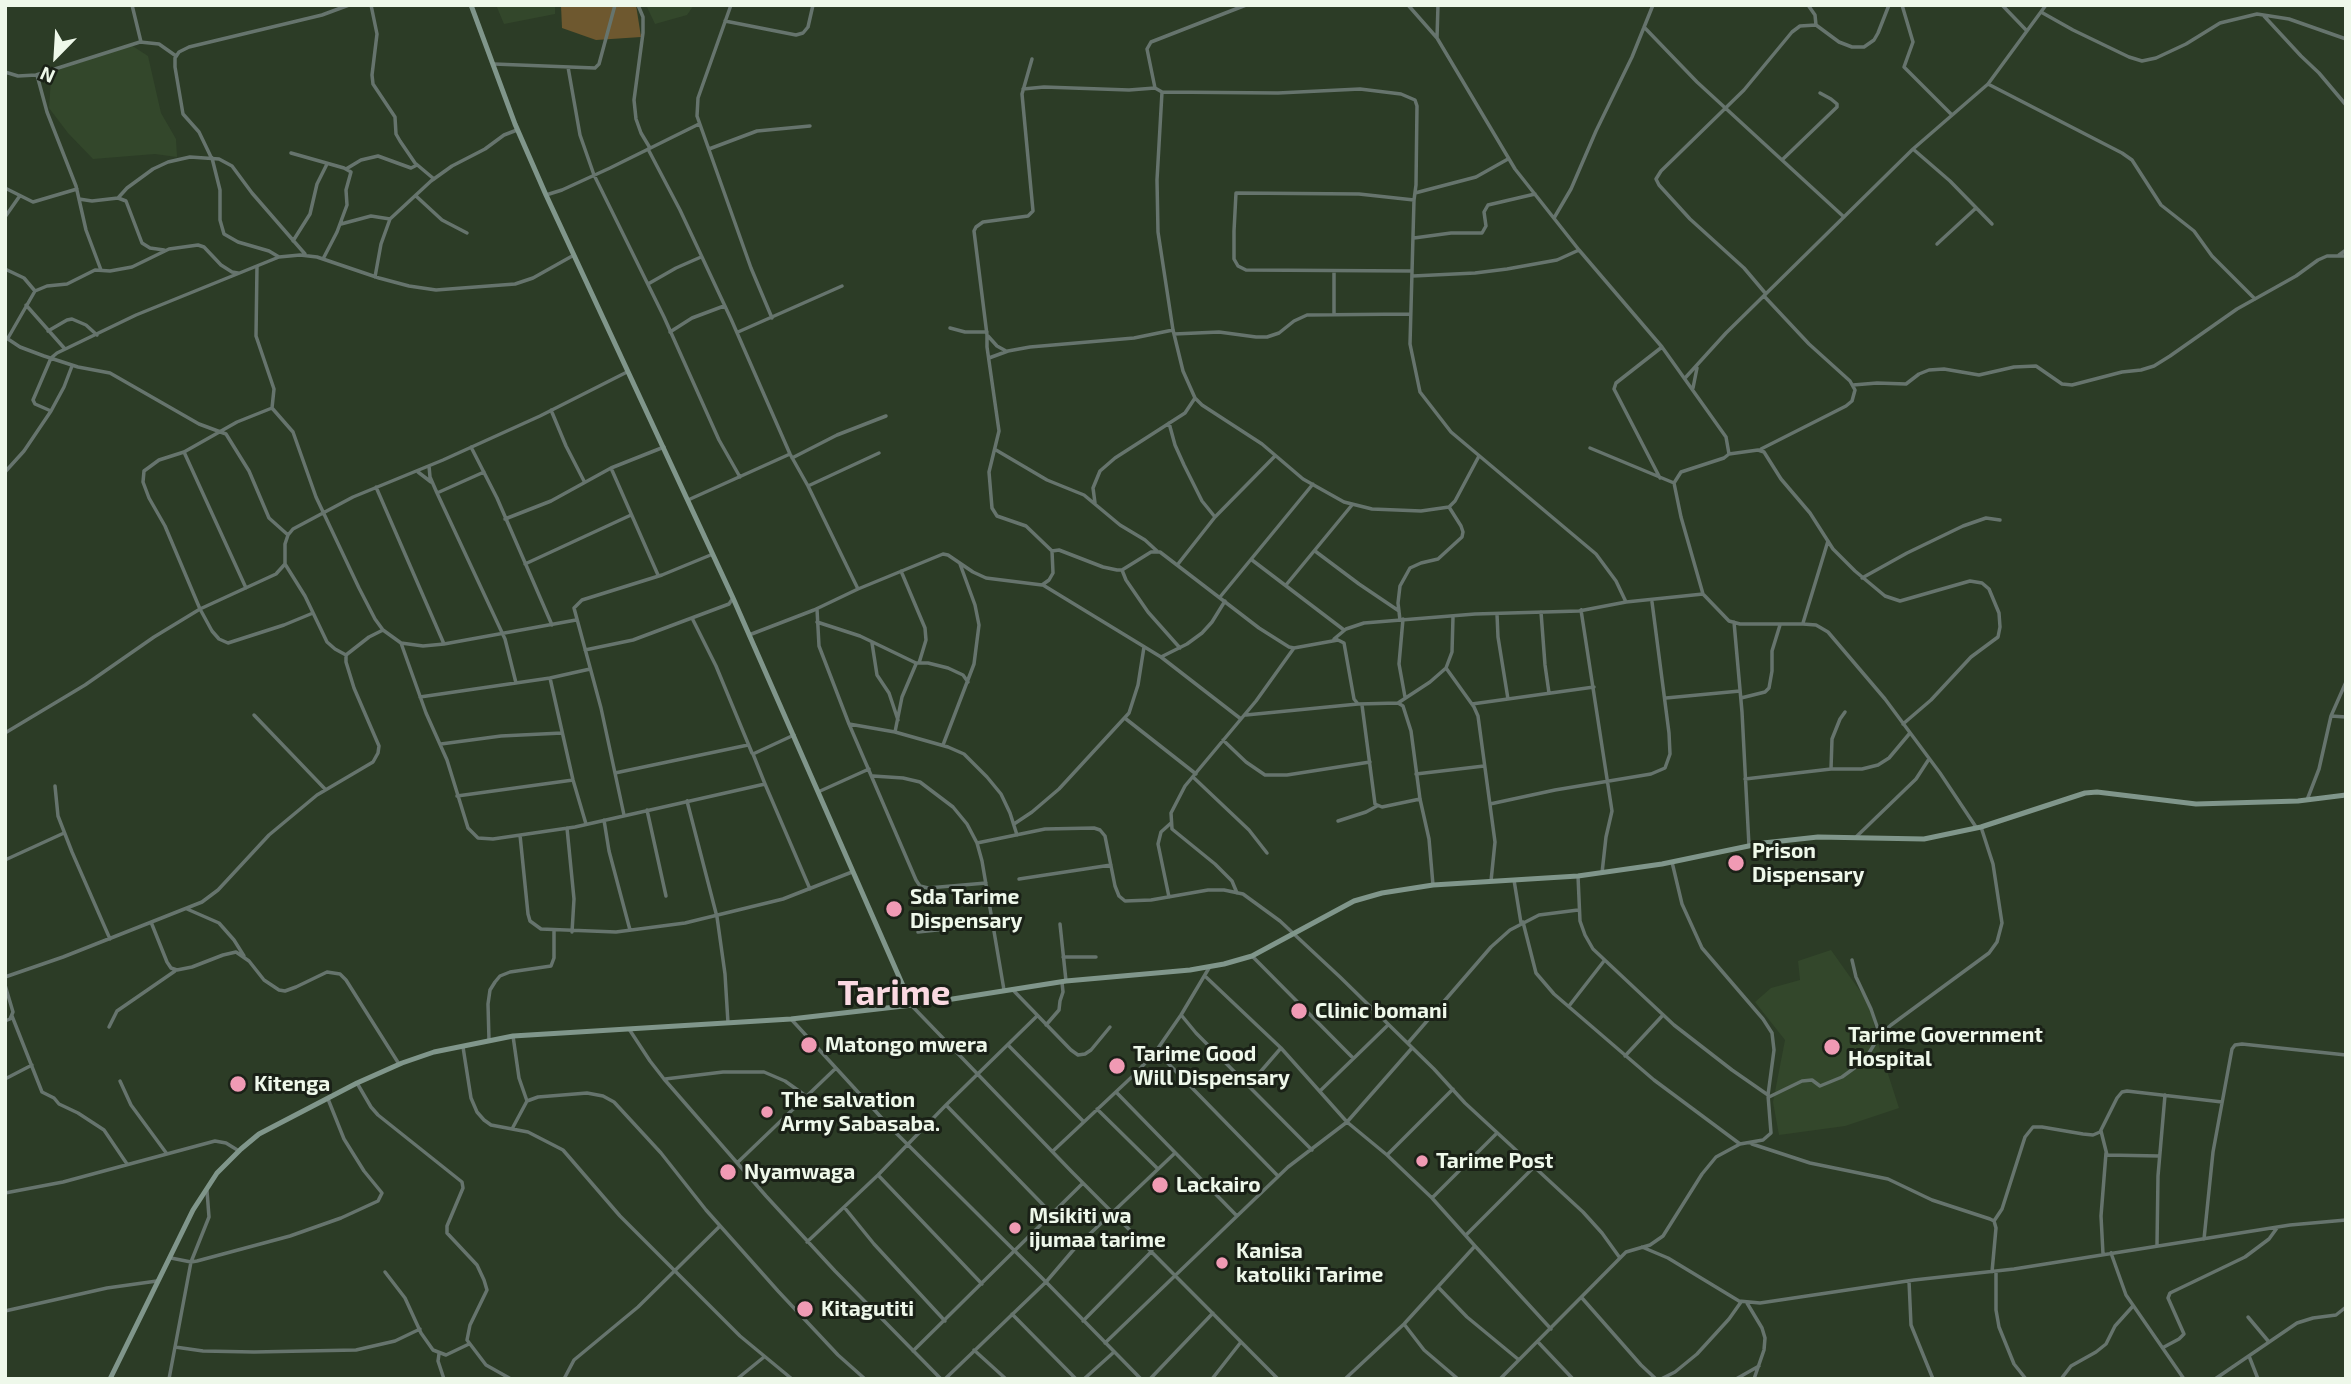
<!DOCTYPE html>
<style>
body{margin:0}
#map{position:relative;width:2351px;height:1384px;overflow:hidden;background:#2c3c26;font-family:"Exo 2",sans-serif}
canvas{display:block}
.frame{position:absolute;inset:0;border:7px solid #eef8ea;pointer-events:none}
.north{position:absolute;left:21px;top:21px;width:70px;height:70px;-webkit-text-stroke:5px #1a2117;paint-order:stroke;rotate:204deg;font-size:19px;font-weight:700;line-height:28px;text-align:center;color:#eef8ea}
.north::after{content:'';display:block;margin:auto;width:24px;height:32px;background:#eef8ea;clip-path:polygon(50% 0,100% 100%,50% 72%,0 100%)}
</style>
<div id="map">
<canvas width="2351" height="1384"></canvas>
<div class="frame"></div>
<div class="north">N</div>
</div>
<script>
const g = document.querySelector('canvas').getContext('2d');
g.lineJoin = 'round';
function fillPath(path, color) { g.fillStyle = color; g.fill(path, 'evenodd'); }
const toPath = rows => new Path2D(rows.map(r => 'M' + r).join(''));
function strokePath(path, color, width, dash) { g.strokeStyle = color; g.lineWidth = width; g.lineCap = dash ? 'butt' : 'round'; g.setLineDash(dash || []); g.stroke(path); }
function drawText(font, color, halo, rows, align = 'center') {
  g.font = font + ' "Exo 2",sans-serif'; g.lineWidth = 6; g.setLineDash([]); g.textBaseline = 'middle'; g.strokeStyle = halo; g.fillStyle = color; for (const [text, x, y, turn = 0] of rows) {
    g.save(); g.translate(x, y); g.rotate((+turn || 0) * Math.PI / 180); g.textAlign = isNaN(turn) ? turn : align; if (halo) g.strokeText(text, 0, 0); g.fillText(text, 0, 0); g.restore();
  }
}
fillPath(toPath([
 [496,5,555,5,555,14,504,24],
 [646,5,694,5,687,15,655,24],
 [131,45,148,56,161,113,176,139,177,157,155,154,93,159,68,133,49,108,51,79,55,71],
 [1831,950,1870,1005,1877,1040,1899,1108,1845,1126,1779,1135,1773,1102,1785,1040,1755,1002,1771,988,1800,980,1798,961]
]), '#33472b');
fillPath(toPath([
 [561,5,636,5,641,37,596,40,562,28]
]), '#6e582f');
strokePath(toPath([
 [132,5,141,42],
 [371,5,377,34,372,75,373,84,395,117,396,134,400,141,415,163,434,179],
 [638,5,643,17,643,33,634,100,636,119,641,133,650,148],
 [731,5,698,98,697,116,751,268,772,318],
 [1408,5,1437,38,1515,169,1579,250,1662,347,1726,437,1729,454,1724,458,1681,472,1674,483,1681,517,1703,594,1729,621,1740,624,1803,624,1816,625,1828,632,1885,699,1940,773,1976,827],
 [1808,5,1815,15,1816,25],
 [1902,5,1913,42,1904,67,1951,114],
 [2002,5,2027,31],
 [2041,12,2073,30,2129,57,2142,61,2156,58,2186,44,2220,23,2257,14,2289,19,2346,39],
 [2264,16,2301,56,2319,73,2346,105],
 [725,21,796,35,803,33,808,27,813,5],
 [1644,27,1697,82,1844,217],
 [1437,38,1438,5],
 [1032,59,1022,94,1033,211,1028,216,983,222,976,227,974,231,987,335,987,347,999,431,989,472,992,508,997,516,1026,526,1052,551],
 [494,64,595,68,599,64,615,5],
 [568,67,580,135,594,175,664,317,719,440,740,477],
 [5,72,18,76,36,75,140,42,159,44,176,56],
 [37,75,47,112,76,186,86,230,101,270],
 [1988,84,2122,153,2132,160,2161,205,2194,231,2212,256,2255,299],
 [1155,88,1147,49,1151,42,1246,5],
 [1023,89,1044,87,1129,90,1155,88,1162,92,1157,180,1158,232,1173,330,1183,371,1195,398,1202,405,1262,444,1303,479,1344,502,1372,509,1421,511,1449,507,1455,501,1479,456],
 [1162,92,1278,93,1360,89,1401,94,1415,100,1417,106,1416,185,1414,200,1410,344,1420,392,1451,432,1596,554,1616,581,1626,602],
 [5,115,5,132],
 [648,149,680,210,731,319,790,454,808,486,858,589],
 [709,149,757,131,810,126],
 [1913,149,1950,181,1992,224],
 [291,153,344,168,351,172,346,190,347,205,337,232,323,259],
 [211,157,199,132,183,114,175,67,175,58,179,52,189,47,322,15,349,5],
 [212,158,220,190,220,220,224,234,238,242,269,251,279,257],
 [1782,160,1837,107,1837,104,1831,99,1820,93],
 [346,169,361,160,378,156,411,168,417,165],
 [5,188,33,202,77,189],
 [1415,193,1476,177,1508,159],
 [546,195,562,190,610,168,699,124],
 [416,196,442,220,467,233],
 [118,198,127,188,153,169,168,162,190,157,219,159,232,166,252,193,305,254],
 [79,199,92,201,118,198,126,201,142,243,150,248,164,250],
 [5,217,19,197],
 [1554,218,1571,189,1596,131,1632,57,1653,5],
 [341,224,371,216,390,219],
 [1414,238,1451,233,1482,233,1486,226,1484,212,1488,205,1535,194],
 [293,241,310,214,317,184,327,164],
 [1937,244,1976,208],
 [2339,255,2346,250],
 [257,266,256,336,274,389,272,408],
 [5,269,24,278,35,291],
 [1412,271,1246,270,1238,266,1234,259,1234,231,1236,193,1359,194,1414,200],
 [1413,276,1475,273,1507,269,1557,260,1579,250],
 [375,277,381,244,390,219,431,181,452,166,485,149,504,135,517,130],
 [648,284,676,268,701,257],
 [1766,294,1744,268,1690,219,1659,185,1656,179,1661,171,1744,90,1792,32,1800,26,1816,25,1839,42,1852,47,1864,47,1874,40,1878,33,1889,5],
 [26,305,65,349],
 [1334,314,1334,271],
 [950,328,965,332,987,332],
 [48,331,67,320,72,319,86,325,97,335],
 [670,332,692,318,724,306],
 [738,332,842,286],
 [1174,334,1219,332,1256,337,1267,337,1279,333,1294,321,1307,315,1410,314],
 [988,336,997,346,1006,351],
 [5,337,20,347,44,356,78,367,110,373,199,424,226,434,249,471,269,518,288,535],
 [8,338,35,291,47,286,67,284,95,270,110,271,132,267,169,249,198,245,204,247,221,265,232,272,238,273],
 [989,358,1008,351,1030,347,1134,338,1173,330],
 [1686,377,1726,333,1913,149,1988,84,2046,5],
 [1853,385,1877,383,1906,384,1919,374,1929,370,1944,369,1979,375,2014,367,2036,366,2062,384,2072,385,2122,372,2141,370,2154,366,2170,356,2237,309,2296,276,2318,260,2327,256,2346,256],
 [1693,388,1697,368],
 [551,410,566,446,584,481],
 [51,411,35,404,33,400,51,358,57,353,136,315,279,257,300,255,317,257,379,278,409,286,436,290,515,284,533,278,574,255],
 [1169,423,1175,445,1184,465,1202,501,1215,517],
 [471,447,497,498,552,625],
 [1590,448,1674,483],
 [1761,449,1846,406,1852,401,1855,390,1850,381,1809,344,1764,296],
 [996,450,1047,480,1084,495,1120,525,1145,540,1157,551],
 [184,452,246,588],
 [1729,454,1758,450,1764,452,1781,479,1810,513,1833,549,1855,571,1885,596,1900,601,1970,581,1982,583,1989,589,1999,613,2000,627,1998,637,1971,657,1931,700,1903,724],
 [792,458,837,435,886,416],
 [429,466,430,477,437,493,505,639,516,683],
 [611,468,658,575],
 [5,472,24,451,51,411,64,387,72,366],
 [418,472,431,482],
 [1660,478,1614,389,1616,383,1662,347],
 [808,486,879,453],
 [376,487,444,644],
 [437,493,484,472],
 [688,500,790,454],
 [1095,503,1093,488,1100,471,1115,458,1185,413,1195,398],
 [505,519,551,501,611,468,664,447],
 [1315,551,1359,584,1399,611],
 [1252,560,1344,630],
 [285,564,305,596,327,642,335,649,346,655],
 [525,564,631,515],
 [1178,564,1215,517,1275,456],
 [1122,570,1126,580,1148,612,1180,648],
 [901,571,925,628,926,640,919,663],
 [1862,578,1907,553,1963,526,1986,518,2000,520],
 [1043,585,1161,657,1241,719],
 [1286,585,1352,505],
 [1220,597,1313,484],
 [817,609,819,646,849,724,916,880,920,886,928,888,986,883],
 [1581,610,1612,811,1606,837,1602,873],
 [1541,612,1545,665,1549,693],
 [313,613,284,625,228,643,219,639,212,631,200,609,165,526,149,498,143,482,144,471,159,460,184,452,237,422,272,408,293,432,316,497,359,588,375,619,383,630,401,643,423,646,444,644,576,620],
 [1497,614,1498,637,1508,699],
 [692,618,716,666,752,753],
 [1403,619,1399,664,1405,697],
 [1400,620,1398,603,1400,586,1410,568,1421,563,1438,559,1462,537,1463,532,1461,526,1449,507],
 [817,622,860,636,916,663,928,663,948,668,963,675,968,682],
 [1734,622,1742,712,1749,846],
 [1803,623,1828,541],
 [749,635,814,610,858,589,943,554,948,555,973,572,986,578,1042,585,1049,580,1053,573,1052,551,1059,550,1103,567,1117,570,1122,570,1151,552,1160,552,1259,628,1289,647,1294,648,1338,640,1344,643,1354,699,1358,704,1398,703,1403,706,1411,731,1420,799,1429,839,1433,885],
 [1334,639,1346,629,1364,623,1475,614,1579,611,1626,602,1703,594],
 [401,643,426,713,447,760,468,828,478,838,493,839,575,827,765,784,753,754,794,735],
 [872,643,877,675,889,693,898,720],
 [585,650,633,640,729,604,733,598],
 [1161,657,1187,644,1202,633,1212,622,1225,601],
 [1446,668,1474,707,1478,716,1495,842,1491,881],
 [550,678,573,780,586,824],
 [420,697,550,678,590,669],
 [1666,698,1740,691],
 [1741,698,1765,692,1769,688,1772,671,1772,651,1780,625],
 [1398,703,1430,682,1446,668,1452,652,1453,617],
 [1472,704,1594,687],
 [1362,705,1375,804,1382,807,1420,799],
 [254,715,325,789],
 [1246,715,1358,704],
 [2331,716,2346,717],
 [1126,719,1196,774],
 [849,724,895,732,948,747,964,754,987,777,1001,794,1010,813,1017,835],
 [895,732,902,697,916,664],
 [5,733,85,685,154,637,200,609,276,574,285,564,285,544,288,535,293,529,353,497,443,460,540,416,627,372],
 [1223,740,1246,762,1265,775,1287,775,1370,762],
 [441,744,501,736,562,733],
 [943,745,974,664,979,625,975,605,960,564],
 [1831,769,1832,739,1840,719,1845,712],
 [615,773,748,745],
 [1416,774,1484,766],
 [873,776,903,778,920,782,953,807,967,824,977,843,982,861,1004,990],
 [1193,777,1249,830,1267,853],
 [1745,779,1831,769,1862,769,1878,765,1889,758,1910,733],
 [765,784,810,889],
 [55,786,58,816,72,852,110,939],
 [818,792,869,769],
 [457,796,573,780],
 [2307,800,2319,769,2331,716,2346,682],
 [687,801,717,917,725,974,728,1023],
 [1490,804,1555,790,1651,774,1665,768,1670,754,1669,733,1652,602],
 [647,810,666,896],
 [624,815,601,708,574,608,582,600,662,575,713,554],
 [604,820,609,851,630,930],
 [1338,821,1366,812,1377,806],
 [1014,824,1032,812,1059,789,1129,713,1138,685,1144,647],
 [567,828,574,899,572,932],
 [520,835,528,914,530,921,541,929,616,932,685,923,783,899,852,872],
 [1856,837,1916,779,1929,759],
 [977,843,1045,829,1094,828,1100,830,1105,836,1115,886,1119,896,1125,901,1151,900,1208,890,1224,890,1243,894,1280,921,1340,977,1434,1069,1465,1103,1583,1212,1602,1233,1620,1258],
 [5,860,64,833],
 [1578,876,1580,921,1585,935,1593,949,1674,1025,1732,1070,1768,1095],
 [1019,879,1111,865],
 [1514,880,1521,923],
 [1237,893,1232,881,1215,864,1172,829,1171,813,1185,786,1256,701,1294,648],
 [1169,897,1158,844,1161,832,1171,823],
 [187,909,219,923,234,940,244,956],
 [151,922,167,962,171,968,177,970,192,967,223,955,236,952,249,961,264,980,279,990,285,991,296,987,327,972,340,974,346,980,399,1064],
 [1523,922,1536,973,1554,994,1654,1080,1740,1144],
 [1060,924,1066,981],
 [918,932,994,924],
 [1252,956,1353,1058],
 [1063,957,1096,957],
 [1852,960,1856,977,1871,1009,1880,1035],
 [5,977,63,957,202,902,218,890,269,835,317,795,373,762,378,753,379,746,354,688,346,662,346,655,369,637,383,630],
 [1206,977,1281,1048,1347,1122,1387,1155,1432,1198,1475,1246,1404,1324,1345,1379],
 [5,985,13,1012,10,1019,5,1021],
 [1012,989,1071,1050,1078,1055,1085,1054,1091,1050,1110,1027],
 [912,1006,1071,1171,1278,1379],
 [1569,1006,1604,961],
 [12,1016,42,1092,54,1098,59,1104,78,1113,104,1130,127,1164],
 [1182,1016,1196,1033,1312,1150],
 [791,1019,890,1127,1046,1282,1141,1379],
 [1046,1025,1059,1010,1060,1001,1063,992,1062,982],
 [109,1027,117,1011,175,971],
 [629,1029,650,1061,664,1079,766,1196,835,1271,941,1379],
 [513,1036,519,1078,527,1101],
 [489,1040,488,1004,490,990,495,982,500,976,510,972,551,966,554,958,554,931],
 [1408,1043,1491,947,1510,930,1539,915,1578,910],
 [1009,1046,1083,1121],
 [463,1047,471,1098,477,1112,484,1120,491,1125,528,1132,563,1150,620,1216,740,1336,792,1379],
 [1156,1051,1278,1176],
 [1625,1056,1663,1015],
 [5,1079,32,1065],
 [665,1079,723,1072,764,1072,785,1081,806,1096],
 [120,1081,131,1105,167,1154],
 [357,1083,371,1107,378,1115,462,1182,463,1188,447,1226,447,1233,477,1265,484,1280,487,1290,470,1325,467,1340,486,1365,511,1379],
 [1249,1085,1281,1048],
 [1320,1091,1388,1025],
 [1116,1092,1237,1216],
 [1769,1097,1802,1081,1812,1080,1820,1086,1842,1077,1864,1061,1880,1035,1891,1025,1989,953,1997,942,2002,923,1993,864,1981,827],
 [946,1105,1051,1213],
 [1097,1109,1158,1169],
 [512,1129,527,1101,538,1097,587,1093,603,1096,614,1102,661,1153,706,1210,778,1291,838,1355,865,1379],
 [2101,1131,2107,1155,2159,1156],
 [1752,1144,1810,1163,1888,1179,1932,1200,1990,1219,1994,1221,1996,1228,1992,1272],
 [1053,1151,1136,1073,1156,1051,1181,1015,1209,968],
 [1388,1154,1453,1089],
 [737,1163,836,1068],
 [878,1175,982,1284],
 [5,1193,63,1182,215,1141,226,1143,239,1151],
 [1432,1198,1497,1133],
 [844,1207,874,1244,945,1321],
 [1994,1221,2002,1209,2025,1137,2033,1127,2042,1127,2083,1134,2093,1135,2100,1132,2117,1098,2122,1092,2127,1091,2222,1102],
 [1466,1235,1533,1168],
 [2204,1239,2213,1152,2232,1049,2235,1045,2242,1044,2346,1055],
 [807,1242,878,1175,946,1105,1037,1016],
 [2157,1245,2158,1176,2165,1095],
 [1475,1246,1551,1329],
 [1642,1247,1668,1258,1739,1301,1760,1303,1914,1280,2014,1269,2290,1225,2346,1220],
 [2111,1253,2126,1295,2184,1379],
 [2103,1254,2101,1216,2106,1153],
 [171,1258,191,1262,197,1261,290,1236,341,1218,378,1201,382,1193,364,1171,344,1139,328,1099],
 [1996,1271,1996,1310,1999,1327,2014,1364,2026,1379],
 [385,1272,405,1298,421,1333,433,1350,446,1355,469,1344],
 [1909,1281,1911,1325,1933,1379],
 [1438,1287,1467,1317,1519,1360],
 [1582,1298,1641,1365,1656,1379],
 [1747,1303,1762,1328,1765,1338,1764,1350,1754,1379],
 [5,1311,107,1288,157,1281],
 [1012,1314,1076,1379],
 [2248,1317,2269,1342],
 [1083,1321,1152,1251],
 [1404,1324,1424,1350,1458,1379],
 [1538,1342,1573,1379],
 [1105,1343,1288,1167,1347,1122,1412,1048],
 [175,1347,203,1351,254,1352,356,1350,395,1341,420,1329],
 [2164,1347,2179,1339,2184,1334,2168,1298,2170,1293,2245,1257,2269,1239,2277,1228],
 [974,1350,1006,1379],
 [913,1351,1083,1183],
 [439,1354,438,1361,444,1379],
 [2249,1356,2258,1379],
 [169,1379,191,1262,209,1217,207,1191],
 [564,1379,574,1360,638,1307,720,1226],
 [737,1379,764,1357],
 [945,1379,1046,1282,1075,1248,1175,1153],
 [1084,1379,1114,1352],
 [1150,1379,1213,1313],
 [1212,1379,1241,1342],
 [1500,1379,1626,1252,1650,1245,1663,1236,1702,1174,1716,1157,1740,1144,1763,1140,1771,1133,1768,1095,1774,1050,1772,1033,1763,1019,1702,948,1682,904,1672,862],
 [1661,1379,1675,1372,1697,1354,1729,1319,1741,1302],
 [1736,1379,1759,1366],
 [2061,1379,2071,1366,2096,1352,2106,1344,2115,1326,2133,1306],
 [2215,1379,2297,1323,2313,1318,2336,1315,2346,1307]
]), '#66746d', 3.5);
strokePath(toPath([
 [471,5,515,124,546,195,733,598,911,1004],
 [110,1379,193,1210,217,1173,241,1149,259,1134,357,1083,402,1063,434,1052,513,1036,791,1019,921,1004,1066,981,1190,970,1224,964,1252,956,1354,901,1382,893,1433,885,1578,876,1662,864,1763,843,1818,837,1924,839,1981,827,2085,793,2097,792,2196,804,2298,801,2346,795]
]), '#80968b', 5);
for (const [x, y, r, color] of [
 [1736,863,9,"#f09ab4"],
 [894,909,9,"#f09ab4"],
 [1299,1011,9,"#f09ab4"],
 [809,1045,9,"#f09ab4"],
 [1832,1047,9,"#f09ab4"],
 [1117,1066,9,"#f09ab4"],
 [238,1084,9,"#f09ab4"],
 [767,1112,7,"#f09ab4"],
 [1422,1161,7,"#f09ab4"],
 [728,1172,9,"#f09ab4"],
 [1160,1185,9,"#f09ab4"],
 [1015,1228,7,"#f09ab4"],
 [1222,1263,7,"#f09ab4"],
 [805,1309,9,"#f09ab4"]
]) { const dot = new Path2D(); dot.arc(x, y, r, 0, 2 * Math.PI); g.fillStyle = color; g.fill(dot); strokePath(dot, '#1a2117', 2.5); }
drawText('bold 21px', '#eef8ea', '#1a2117', [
 ["Prison",1752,851],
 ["Dispensary",1752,875],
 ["Sda Tarime",910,897],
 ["Dispensary",910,921],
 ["Clinic bomani",1315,1011],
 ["Tarime Government",1848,1035],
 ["Hospital",1848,1059],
 ["Matongo mwera",825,1045],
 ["Tarime Good",1133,1054],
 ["Will Dispensary",1133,1078],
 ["Kitenga",254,1084],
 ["The salvation",781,1100],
 ["Army Sabasaba.",781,1124],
 ["Tarime Post",1436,1161],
 ["Nyamwaga",744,1172],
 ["Lackairo",1176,1185],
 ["Msikiti wa",1029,1216],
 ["ijumaa tarime",1029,1240],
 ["Kanisa",1236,1251],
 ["katoliki Tarime",1236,1275],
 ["Kitagutiti",821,1309]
], 'left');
drawText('bold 35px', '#fbd9e2', '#1a2117', [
 ["Tarime",894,993]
]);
</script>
